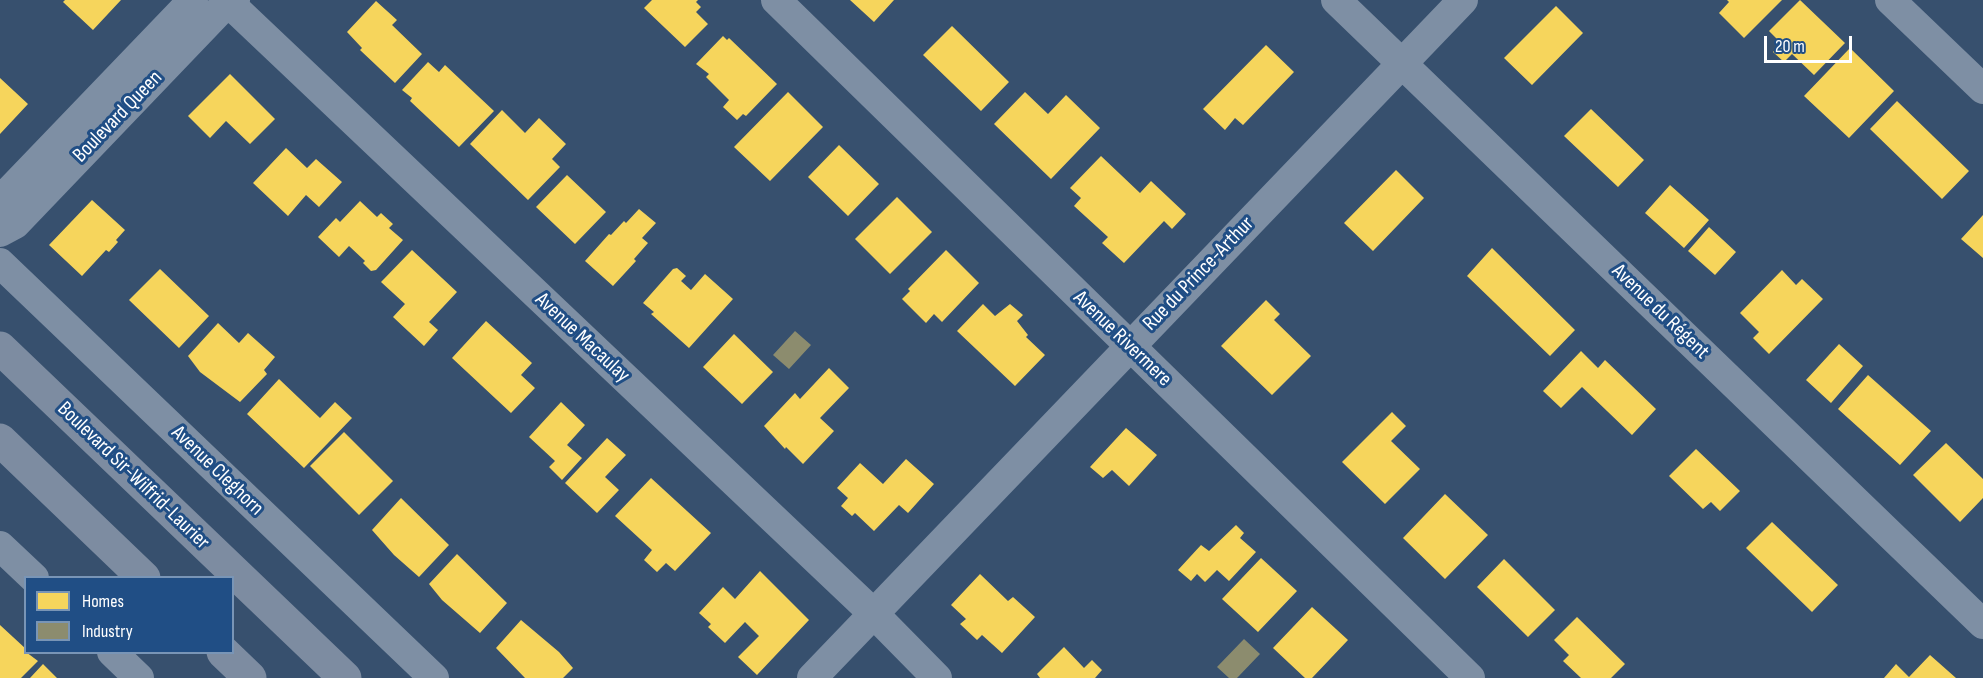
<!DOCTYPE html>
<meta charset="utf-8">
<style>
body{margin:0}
#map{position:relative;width:1983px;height:678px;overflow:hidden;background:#37506e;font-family:"Sofia Sans Condensed",sans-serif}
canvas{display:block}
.legend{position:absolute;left:24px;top:576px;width:210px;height:78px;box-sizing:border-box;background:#204e85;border:2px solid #7995b6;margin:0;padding:8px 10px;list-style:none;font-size:18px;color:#fff}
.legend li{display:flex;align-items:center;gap:12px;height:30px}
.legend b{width:30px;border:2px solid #7995b6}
.scale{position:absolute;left:1764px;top:36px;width:88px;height:27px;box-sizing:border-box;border:3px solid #fff;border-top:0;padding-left:8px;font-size:18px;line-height:21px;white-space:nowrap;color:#fff;-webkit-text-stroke:4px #204e85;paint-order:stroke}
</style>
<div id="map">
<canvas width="1983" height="678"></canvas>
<ul class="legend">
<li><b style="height:16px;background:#f6d55c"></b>Homes</li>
<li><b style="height:16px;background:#8c8c6e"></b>Industry</li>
</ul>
<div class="scale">20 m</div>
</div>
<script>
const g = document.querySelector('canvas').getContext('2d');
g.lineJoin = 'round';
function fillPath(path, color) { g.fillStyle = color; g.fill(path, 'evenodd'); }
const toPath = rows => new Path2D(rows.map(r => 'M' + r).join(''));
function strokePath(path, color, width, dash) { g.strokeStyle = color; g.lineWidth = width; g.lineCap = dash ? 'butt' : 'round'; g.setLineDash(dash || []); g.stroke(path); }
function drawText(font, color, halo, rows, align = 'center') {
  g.font = font + ' "Sofia Sans Condensed",sans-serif'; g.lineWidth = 6; g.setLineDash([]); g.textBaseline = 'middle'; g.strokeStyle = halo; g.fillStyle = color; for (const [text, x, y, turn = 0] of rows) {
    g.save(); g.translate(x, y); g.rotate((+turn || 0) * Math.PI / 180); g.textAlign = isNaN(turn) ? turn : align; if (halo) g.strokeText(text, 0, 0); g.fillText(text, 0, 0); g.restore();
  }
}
fillPath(toPath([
 [65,0,121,0,93,30,63,2],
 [652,0,698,0,696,2,701,7,696,12,708,24,685,47,644,8],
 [850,0,894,0,874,22],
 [1727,0,1782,0,1744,38,1719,13,1729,2],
 [1800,0,1845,43,1814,75,1792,54,1784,62,1773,52,1781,43,1769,31],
 [376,1,397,20,392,25,422,54,395,83,360,50,362,48,347,32],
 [1556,6,1583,33,1532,85,1504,58],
 [952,26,1009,82,981,111,923,55],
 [723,36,727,40,729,38,777,84,746,116,743,114,737,120,723,107,729,100,706,77,709,74,696,64],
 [1266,45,1294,72,1243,125,1235,118,1225,130,1203,109],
 [1850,48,1894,91,1849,138,1804,96],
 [428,62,439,72,445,65,494,111,459,147,410,101,412,98,402,90],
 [230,74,275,119,250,144,226,121,210,138,188,116],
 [0,78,28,104,0,134],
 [788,92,823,127,770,181,734,147],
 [1025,92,1048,114,1066,95,1100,128,1051,179,994,124],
 [1897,101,1969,171,1942,199,1870,129],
 [1591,109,1644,160,1618,187,1564,136],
 [502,110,525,133,539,118,566,144,552,159,560,167,528,200,470,144],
 [839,145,879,184,848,216,808,177],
 [286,148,307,168,316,159,342,182,319,207,306,195,288,216,253,183],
 [1101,156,1140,193,1151,181,1186,214,1172,229,1164,221,1124,263,1102,243,1108,237,1074,206,1081,198,1070,188],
 [1396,170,1424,198,1373,251,1344,223],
 [567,175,606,212,575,244,536,207],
 [1670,185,1709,220,1684,248,1645,213],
 [897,197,932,232,890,274,855,239],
 [92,200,125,230,116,240,118,242,109,252,106,250,82,276,49,245],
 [360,201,377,217,381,213,393,224,389,228,403,240,376,270,371,271,363,263,365,261,349,246,339,257,318,237,336,218,340,222],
 [639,209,656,223,642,238,648,243,634,259,636,261,613,286,585,261,609,234,611,235,624,221,626,223],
 [1983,215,1983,258,1961,239],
 [1709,227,1736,252,1715,275,1688,251],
 [1492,248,1575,330,1550,356,1467,276],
 [412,250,457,292,429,322,438,330,424,346,393,317,405,304,381,282],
 [946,250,979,283,942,322,934,314,926,323,902,299,910,291,908,289],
 [677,268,686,276,681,281,691,290,705,274,733,299,689,348,651,314,654,312,643,303,673,269],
 [160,269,209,316,179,348,129,300],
 [1782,270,1796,285,1802,279,1823,299,1769,354,1753,338,1759,332,1740,313],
 [1266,300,1280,314,1274,320,1311,356,1272,395,1221,346],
 [983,304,995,316,1010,304,1023,315,1017,321,1028,335,1026,337,1045,355,1015,386,957,331],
 [486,321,532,363,521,375,535,388,511,413,452,358],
 [218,323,239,343,248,333,275,357,264,370,267,374,240,402,200,372,188,356],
 [734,334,773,372,742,404,703,367],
 [1839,344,1863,366,1831,403,1806,380],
 [1581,351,1598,368,1605,360,1656,409,1632,435,1582,387,1561,408,1543,391],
 [829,368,849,388,820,418,834,431,803,464,786,447,785,449,764,426,795,393,800,399],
 [1868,375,1931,431,1900,465,1838,409],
 [279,379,320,418,335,402,352,418,304,468,247,414],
 [561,402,585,425,567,445,582,458,562,480,549,467,555,461,529,437],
 [1392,412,1406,426,1391,441,1420,469,1385,504,1342,462],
 [1126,428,1157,455,1129,486,1112,470,1103,478,1090,467],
 [344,432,393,481,359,515,310,466],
 [607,438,626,455,605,477,619,490,597,513,565,483],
 [1946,443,1983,479,1983,498,1960,522,1913,475],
 [1696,449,1740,491,1720,511,1711,502,1703,509,1669,476],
 [906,459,934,484,908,513,899,505,874,531,855,513,852,516,841,506,848,498,837,488,860,463,883,484],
 [651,478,711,533,675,571,666,563,657,572,644,560,652,550,615,516],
 [1445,494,1488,535,1445,579,1403,538],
 [401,498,449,545,419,577,394,555,372,530],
 [1772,522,1838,585,1812,612,1746,548],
 [1236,525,1244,533,1240,538,1256,552,1229,581,1217,570,1205,582,1197,574,1191,581,1178,570,1201,545,1209,551],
 [457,554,507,603,480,633,442,600,429,584],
 [1261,558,1297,591,1258,632,1222,599],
 [1504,559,1555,610,1528,637,1477,587],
 [760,571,809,620,757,675,738,657,759,636,745,622,725,643,708,627,711,624,699,613,723,587,735,599],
 [980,574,1008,601,1013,597,1035,617,1002,653,982,635,977,640,960,624,966,619,951,605],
 [1312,607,1348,640,1312,678,1305,678,1273,648],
 [1577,617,1625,664,1611,678,1581,678,1563,661,1569,655,1554,640],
 [521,620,559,652,573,668,563,678,525,678,496,648],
 [0,625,26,649,26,652,38,661,21,678,0,678],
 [1064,647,1084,668,1092,660,1102,670,1095,678,1040,678,1037,674],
 [1930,655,1956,678,1884,678,1896,664,1909,677],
 [43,664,57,678,30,678]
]), '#f6d55c');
fillPath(toPath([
 [795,331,811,345,789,369,773,355],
 [1244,639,1260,654,1237,678,1229,678,1217,667]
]), '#8c8c6e');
strokePath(toPath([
 [226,0,874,614,937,678],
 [776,0,1470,678],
 [1336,0,1983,624],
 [1890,0,1983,89],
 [0,201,193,0],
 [0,232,15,224,220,10,235,0],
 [0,263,434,678],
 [0,546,34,578],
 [112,652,139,678],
 [812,678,1463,0]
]), '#7e8fa4', 30);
strokePath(toPath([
 [0,348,345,678],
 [0,440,144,578],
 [223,652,250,678]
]), '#7d8ca1', 33);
drawText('21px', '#fff', '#204e85', [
 ["Boulevard Queen",118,117,-46],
 ["Rue du Prince-Arthur",1199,274,-46],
 ["Avenue du Régent",1660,312,44],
 ["Avenue Macaulay",582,338,43],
 ["Avenue Rivermere",1122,339,44],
 ["Avenue Cleghorn",217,471,44],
 ["Boulevard Sir-Wilfrid-Laurier",133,476,44]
]);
</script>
